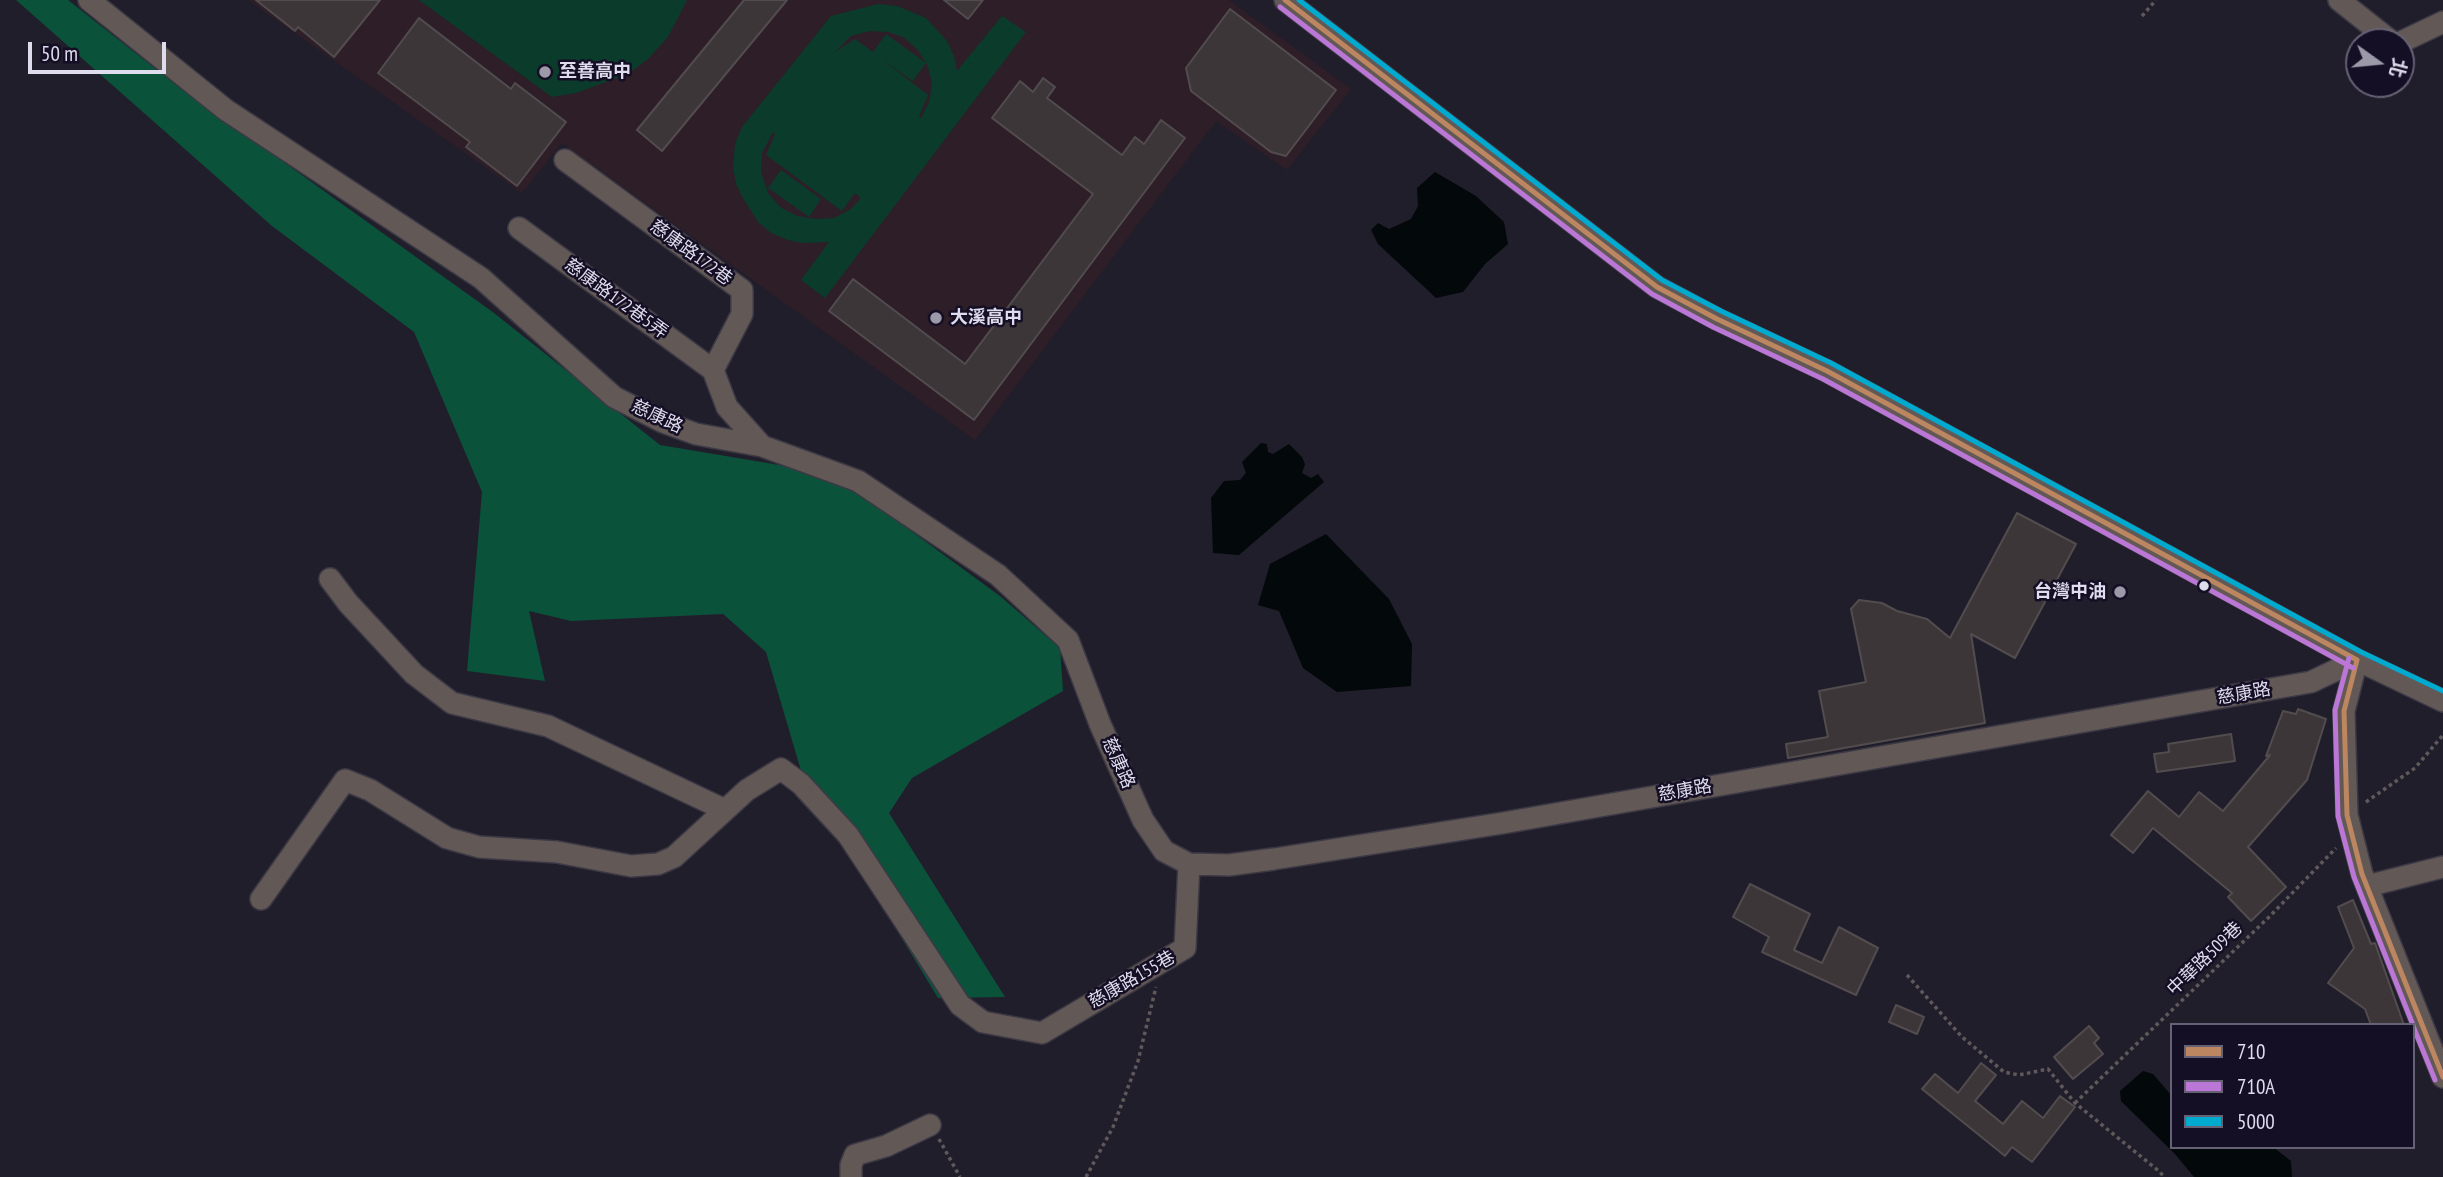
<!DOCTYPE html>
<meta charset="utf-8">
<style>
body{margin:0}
#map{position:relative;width:2443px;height:1177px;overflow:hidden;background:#211e2b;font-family:"PT Sans Narrow","Noto Sans TC",sans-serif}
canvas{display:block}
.legend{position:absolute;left:2170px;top:1023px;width:245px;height:126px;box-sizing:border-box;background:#150f25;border:2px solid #666175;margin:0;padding:9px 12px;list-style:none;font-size:21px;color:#dfdced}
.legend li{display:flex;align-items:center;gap:14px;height:35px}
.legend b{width:35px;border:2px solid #666175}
.north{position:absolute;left:2345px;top:28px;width:70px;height:70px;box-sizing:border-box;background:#150f25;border:2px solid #666175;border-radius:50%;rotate:105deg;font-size:19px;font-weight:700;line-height:28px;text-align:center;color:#dfdced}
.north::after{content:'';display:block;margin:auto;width:24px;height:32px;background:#9c9aa9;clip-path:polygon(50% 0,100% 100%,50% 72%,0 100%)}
.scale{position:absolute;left:28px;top:42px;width:138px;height:32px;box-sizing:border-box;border:4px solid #dfdced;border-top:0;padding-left:9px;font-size:21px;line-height:24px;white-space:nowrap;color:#dfdced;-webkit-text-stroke:5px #150f25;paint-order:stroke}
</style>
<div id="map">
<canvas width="2443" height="1177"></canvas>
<ul class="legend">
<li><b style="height:9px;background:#bb8660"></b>710</li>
<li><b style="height:9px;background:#ba77d6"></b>710A</li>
<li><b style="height:9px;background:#00a9ce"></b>5000</li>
</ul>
<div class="north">北</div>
<div class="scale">50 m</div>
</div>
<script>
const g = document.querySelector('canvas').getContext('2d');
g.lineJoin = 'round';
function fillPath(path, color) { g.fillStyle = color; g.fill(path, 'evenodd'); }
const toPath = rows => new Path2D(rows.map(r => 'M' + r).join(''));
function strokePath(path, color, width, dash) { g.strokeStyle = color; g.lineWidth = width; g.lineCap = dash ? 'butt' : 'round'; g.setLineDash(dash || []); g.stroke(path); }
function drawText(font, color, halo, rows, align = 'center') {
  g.font = font + ' "PT Sans Narrow","Noto Sans TC",sans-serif'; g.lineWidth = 5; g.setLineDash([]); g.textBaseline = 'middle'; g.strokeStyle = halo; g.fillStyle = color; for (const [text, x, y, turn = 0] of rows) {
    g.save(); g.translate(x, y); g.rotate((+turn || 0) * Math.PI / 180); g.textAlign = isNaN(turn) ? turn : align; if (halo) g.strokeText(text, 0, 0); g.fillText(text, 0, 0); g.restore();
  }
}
fillPath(toPath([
 [248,0,1229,0,1351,89,1287,170,1216,121,975,440,562,143,522,193]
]), '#2d1e28');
fillPath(toPath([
 [419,0,687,0,668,37,648,59,628,74,576,93,552,97],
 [878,4,897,6,926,18,947,41,954,56,957,71,1002,16,1026,32,825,298,801,280,829,242,802,243,788,240,771,233,758,222,743,198,736,184,733,167,735,144,742,127,831,16],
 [869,31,888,32,903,37,917,49,926,63,886,34,873,52,855,39,835,52,851,36],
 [883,60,913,81,926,63,927,64,932,83,929,102,921,118,919,117,928,95],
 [773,132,775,134,766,155,842,211,855,193,861,198,851,209,834,218,816,219,797,216,780,207,768,193,761,172,762,153],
 [781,170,821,199,809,217,768,188]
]), '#0b3b2b');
fillPath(toPath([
 [16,0,68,0,175,84,494,313,660,445,833,474,1000,596,1060,648,1063,691,912,778,889,813,1005,997,938,998,802,774,766,652,723,614,571,621,529,611,545,681,467,671,482,492,414,332,272,226]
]), '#0b523b');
fillPath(toPath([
 [1435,172,1476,196,1504,222,1508,244,1485,264,1463,292,1436,298,1378,244,1371,230,1378,223,1389,229,1411,219,1418,206,1417,188],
 [1261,443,1267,444,1268,452,1273,454,1289,444,1302,457,1305,464,1302,473,1311,478,1318,474,1324,482,1239,555,1213,553,1211,498,1224,481,1240,480,1246,473,1242,462],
 [1326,534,1389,599,1412,644,1411,686,1337,692,1303,668,1279,611,1258,605,1270,564],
 [2143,1071,2153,1074,2172,1096,2172,1147,2273,1147,2291,1161,2292,1177,2194,1177,2175,1154,2121,1101,2120,1091]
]), '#03080b');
const building = toPath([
 [256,0,380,0,334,57,298,27,295,31,256,0],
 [744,0,787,0,662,151,637,130,744,0],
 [944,0,983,0,968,19,944,0],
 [1230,9,1336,90,1286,156,1271,152,1191,91,1186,68,1230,9],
 [419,18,511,89,515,83,566,122,517,186,466,147,470,142,378,73,419,18],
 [1043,78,1055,87,1047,98,1122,155,1135,137,1144,144,1161,120,1185,138,974,420,829,311,853,279,965,364,1093,194,992,118,1020,81,1033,92,1043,78],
 [2017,513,2076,544,2015,658,1971,634,1985,723,1788,758,1786,744,1828,737,1819,691,1866,682,1851,609,1859,600,1882,603,1897,611,1927,619,1950,638,2017,513],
 [2298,709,2326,719,2307,780,2248,847,2286,887,2251,921,2228,897,2232,893,2153,828,2133,853,2111,835,2148,791,2179,817,2199,792,2223,811,2270,755,2266,756,2283,711,2296,714,2298,709],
 [2231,734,2235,761,2157,772,2154,754,2169,752,2168,744,2231,734],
 [1750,884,1810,914,1794,950,1822,963,1839,927,1878,948,1856,995,1762,952,1769,937,1733,917,1750,884],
 [2353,900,2371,944,2375,943,2404,1025,2371,1025,2365,1009,2328,983,2354,948,2338,907,2353,900],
 [1896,1005,1924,1017,1917,1034,1889,1022,1896,1005],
 [2089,1026,2099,1038,2094,1043,2103,1054,2073,1079,2054,1057,2089,1026],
 [1981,1063,1996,1075,1975,1101,2003,1124,2022,1101,2043,1118,2060,1096,2075,1107,2032,1162,2012,1147,2005,1156,1922,1089,1935,1074,1958,1093,1981,1063]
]);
fillPath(building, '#3d3639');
strokePath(building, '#524c4e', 2);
const minor = toPath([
 [89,0,226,110,481,278,614,397,663,422,696,434,762,446,858,481,998,575,1068,640,1100,724,1143,820,1164,851,1189,864,1229,865,1274,859,1503,823,2201,701,2311,682,2357,660],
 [1285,0,1657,287,1717,319,1827,371,2357,660,2443,701],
 [2339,0,2392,42],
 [2401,42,2443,22],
 [565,160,742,290,742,314,713,370,727,407,762,446],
 [519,228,713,370],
 [330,579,348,603,414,674,452,703,548,726,725,810],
 [2357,660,2344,711,2347,815,2362,874,2443,1077],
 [2367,886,2443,867],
 [261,899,345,780,370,790,447,838,479,847,557,852,631,866,658,864,674,857,747,790,781,769,801,784,848,835,960,1005,983,1022,1042,1033,1185,948,1189,864],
 [851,1177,851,1165,855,1155,886,1146,930,1125]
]);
strokePath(minor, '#3c3945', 24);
strokePath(toPath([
 [2142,16,2156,0],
 [2366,802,2415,768,2443,735],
 [1907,975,1962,1037,2004,1072,2019,1075,2048,1069,2075,1103,2160,1172,2164,1177],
 [2075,1103,2269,917,2336,848],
 [939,1139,960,1177],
 [1086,1177,1113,1127,1138,1061,1156,987]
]), '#60595b', 3.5, [3.5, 3.5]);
strokePath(minor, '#625856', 21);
strokePath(toPath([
 [1285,0,1657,287,1717,319,1827,371,2357,660],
 [2357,660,2344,711,2347,815,2362,874,2443,1077]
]), '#bb8660', 5);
strokePath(toPath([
 [1280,7,1652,294,1713,327,1823,379,2353,668],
 [2349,658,2335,710,2338,816,2354,877,2413,1025],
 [2413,1026,2435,1080]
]), '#ba77d6', 5);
strokePath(toPath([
 [1299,0,1662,280,1721,311,1831,363,2361,652,2443,691]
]), '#00a9ce', 5);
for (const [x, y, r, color] of [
 [545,72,7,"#9c9aa9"],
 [936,318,7,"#9c9aa9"],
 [2204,586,6,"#dfdced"],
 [2120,592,7,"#9c9aa9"]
]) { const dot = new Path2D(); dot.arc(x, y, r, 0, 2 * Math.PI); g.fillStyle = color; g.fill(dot); strokePath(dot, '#150f25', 2.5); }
drawText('bold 18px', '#dfdced', '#150f25', [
 ["至善高中",559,72],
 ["大溪高中",950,318],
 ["台灣中油",2106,592,"right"]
], 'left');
drawText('18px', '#dfdced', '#150f25', [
 ["慈康路172巷",691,253,36],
 ["慈康路172巷5弄",616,299,36],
 ["慈康路",657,417,25],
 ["慈康路",2244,694,-10],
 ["慈康路",1118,763,66],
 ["慈康路",1685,791,-10],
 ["中華路509巷",2205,959,-44],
 ["慈康路155巷",1132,980,-30]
]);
</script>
